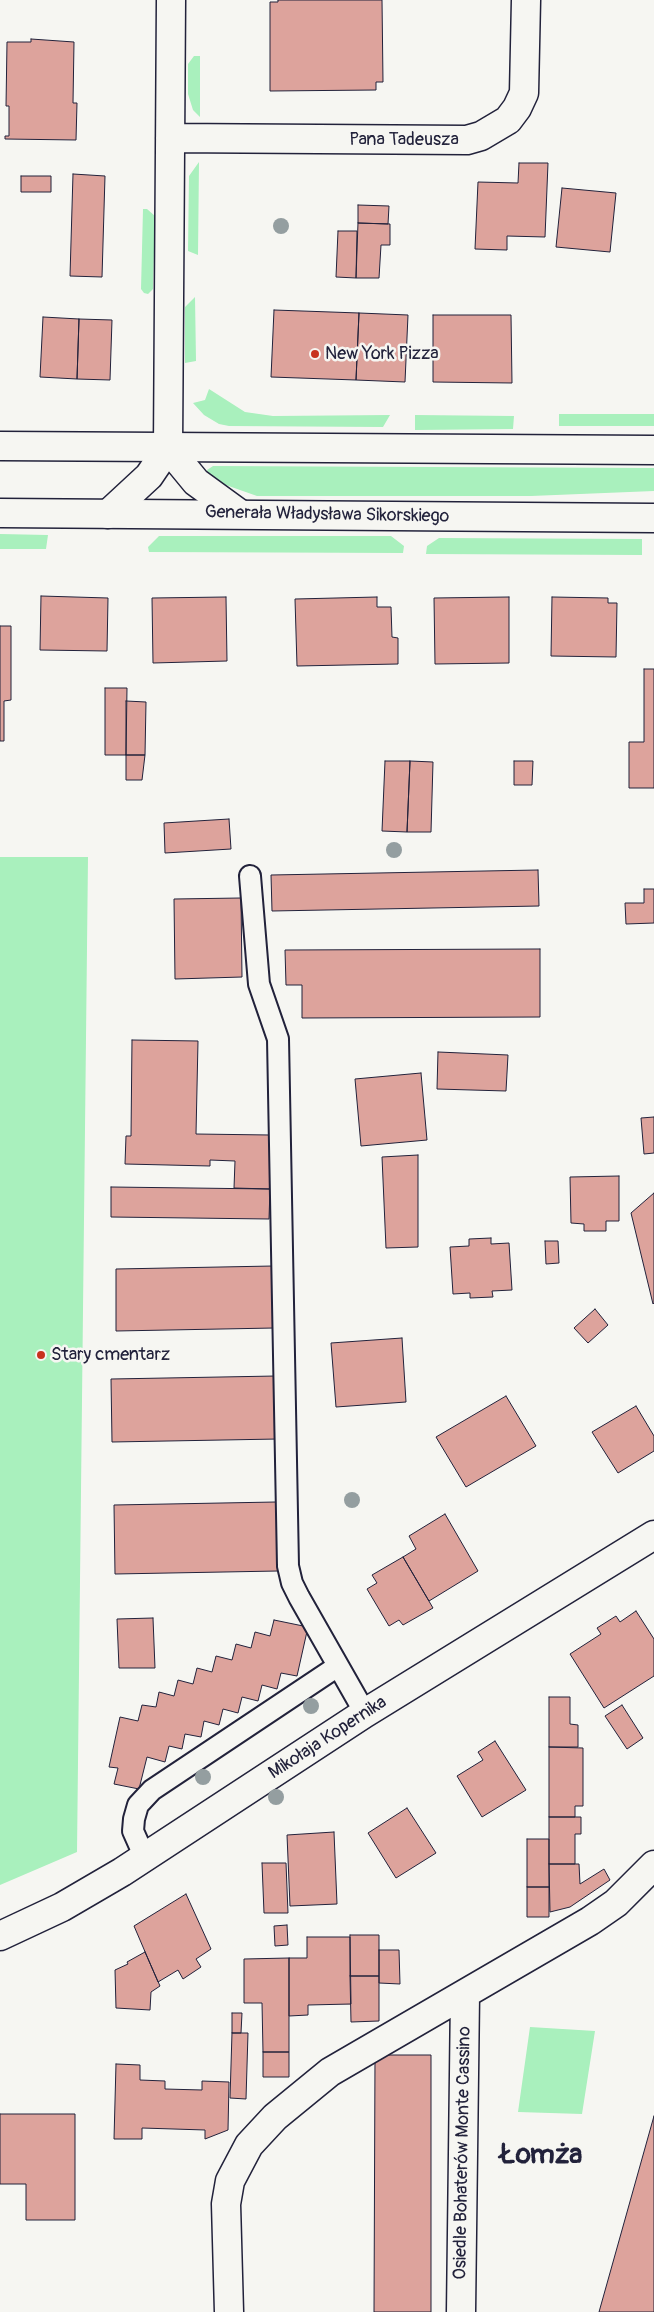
<!DOCTYPE html>
<meta charset="utf-8">
<style>
body{margin:0}
canvas{display:block;background:#f6f6f2}
</style>
<canvas width="654" height="2312"></canvas>
<script>
const g = document.querySelector('canvas').getContext('2d');
g.lineJoin = 'round';
function fillPath(path, color) { g.fillStyle = color; g.fill(path, 'evenodd'); }
const toPath = rows => new Path2D(rows.map(r => 'M' + r).join(''));
function strokePath(path, color, width, dash) { g.strokeStyle = color; g.lineWidth = width; g.lineCap = dash ? 'butt' : 'round'; g.setLineDash(dash || []); g.stroke(path); }
function drawText(font, color, halo, rows, align = 'center') {
  g.font = font + ' Pangolin,sans-serif'; g.lineWidth = 5; g.setLineDash([]); g.textBaseline = 'middle'; g.strokeStyle = halo; g.fillStyle = color; for (const [text, x, y, turn = 0] of rows) {
    g.save(); g.translate(x, y); g.rotate((+turn || 0) * Math.PI / 180); g.textAlign = isNaN(turn) ? turn : align; if (halo) g.strokeText(text, 0, 0); g.fillText(text, 0, 0); g.restore();
  }
}
fillPath(toPath([
 [194,56,200,56,200,117,193,110,188,94,188,64],
 [199,162,198,255,188,251,189,176],
 [143,209,147,209,155,216,153,289,148,294,144,293,141,289],
 [195,297,196,361,185,363,185,307],
 [209,389,245,412,273,416,390,415,383,427,229,426,219,424,204,415,193,403,205,400],
 [559,414,654,414,654,426,559,426],
 [415,415,514,416,513,429,415,430],
 [213,466,654,468,654,491,531,496,257,496,223,484,208,473,207,470],
 [0,534,48,535,46,549,0,549],
 [159,536,391,536,404,546,403,553,149,552,148,547],
 [439,538,642,539,642,555,426,554,427,546],
 [0,857,88,857,77,1852,0,1885],
 [530,2027,595,2031,582,2114,518,2112]
]), '#a9f0bd');
const building = toPath([
 [278,0,382,0,383,82,376,82,376,90,270,91,270,2,278,2,278,0],
 [31,39,74,42,73,103,77,103,76,140,5,139,5,136,9,136,9,106,6,106,7,42,31,42,31,39],
 [519,163,548,163,545,237,507,236,507,250,475,249,478,182,518,183,519,163],
 [73,174,105,176,102,277,70,276,73,174],
 [21,176,51,176,51,192,21,192,21,176],
 [562,188,616,193,610,252,556,247,562,188],
 [358,205,389,206,388,224,358,223,358,205],
 [358,223,390,224,390,245,381,245,379,278,356,278,358,223],
 [338,231,357,231,356,278,336,277,338,231],
 [274,310,359,313,356,380,271,377,274,310],
 [359,313,408,315,405,382,356,380,359,313],
 [433,315,511,315,512,383,433,382,433,315],
 [43,317,79,319,77,379,40,377,43,317],
 [79,319,112,320,110,380,77,379,79,319],
 [41,596,108,598,107,651,40,650,41,596],
 [226,597,227,661,153,663,152,598,226,597],
 [377,597,377,607,391,607,392,637,398,638,398,664,297,666,295,599,377,597],
 [509,597,509,663,435,664,434,598,509,597],
 [552,597,608,598,608,603,617,603,616,657,551,656,552,597],
 [0,626,11,626,11,700,4,701,4,741,0,741,0,626],
 [644,669,654,669,654,788,629,788,629,742,644,742,644,669],
 [105,688,127,688,126,755,105,755,105,688],
 [126,701,146,702,145,755,126,755,126,701],
 [126,755,145,755,142,780,126,780,126,755],
 [385,761,410,761,407,832,382,831,385,761],
 [410,761,433,762,431,832,407,832,410,761],
 [514,761,533,761,532,785,514,785,514,761],
 [229,819,231,849,165,853,164,823,229,819],
 [538,870,539,906,272,911,271,875,538,870],
 [644,889,654,889,654,923,626,924,625,903,644,903,644,889],
 [241,898,242,977,175,979,174,899,241,898],
 [540,949,540,1017,302,1018,302,985,286,985,285,950,540,949],
 [132,1040,198,1041,196,1134,270,1135,270,1189,234,1188,235,1161,210,1160,210,1166,125,1164,126,1136,131,1136,132,1040],
 [438,1052,508,1055,506,1091,437,1089,438,1052],
 [421,1073,427,1140,361,1146,355,1079,421,1073],
 [654,1117,654,1153,644,1154,641,1118,654,1117],
 [418,1155,418,1247,386,1248,382,1157,418,1155],
 [619,1176,619,1221,606,1221,606,1231,584,1231,584,1224,571,1223,570,1177,619,1176],
 [111,1187,270,1189,269,1219,111,1217,111,1187],
 [654,1193,654,1303,653,1304,631,1213,654,1193],
 [491,1238,491,1244,509,1243,512,1290,492,1291,493,1297,470,1298,470,1293,453,1294,450,1247,469,1246,469,1239,491,1238],
 [545,1241,558,1241,559,1263,546,1264,545,1241],
 [273,1266,274,1328,116,1331,116,1269,273,1266],
 [595,1309,608,1325,588,1343,574,1328,595,1309],
 [402,1338,406,1402,336,1407,331,1343,402,1338],
 [276,1376,278,1439,112,1442,111,1379,276,1376],
 [506,1396,536,1446,466,1487,436,1437,506,1396],
 [636,1406,654,1436,654,1451,618,1473,592,1432,636,1406],
 [276,1502,278,1571,115,1574,114,1505,276,1502],
 [445,1514,478,1571,429,1601,403,1557,416,1549,409,1536,445,1514],
 [403,1557,433,1608,403,1625,399,1620,389,1626,367,1589,377,1583,372,1575,403,1557],
 [636,1611,654,1639,654,1676,604,1708,570,1654,601,1634,597,1628,616,1616,620,1622,636,1611],
 [153,1618,155,1668,119,1668,117,1619,153,1618],
 [274,1620,308,1627,297,1676,281,1673,277,1689,262,1685,258,1701,242,1697,238,1713,223,1709,219,1725,204,1721,201,1737,185,1734,182,1749,169,1746,165,1762,147,1757,139,1789,114,1784,118,1768,109,1767,120,1717,138,1721,142,1705,156,1707,159,1692,174,1696,178,1680,193,1684,197,1668,212,1672,216,1656,232,1660,236,1644,251,1648,255,1632,270,1636,274,1620],
 [549,1697,570,1697,570,1724,578,1725,578,1747,549,1747,549,1697],
 [622,1705,643,1738,627,1749,605,1716,622,1705],
 [495,1741,526,1790,482,1817,457,1776,483,1760,478,1752,495,1741],
 [549,1747,583,1748,583,1806,575,1806,575,1817,549,1817,549,1747],
 [407,1808,436,1853,396,1878,368,1833,407,1808],
 [549,1817,581,1817,581,1834,575,1834,575,1864,549,1864,549,1817],
 [334,1832,337,1904,290,1906,287,1835,334,1832],
 [527,1839,549,1839,549,1887,527,1887,527,1839],
 [262,1863,286,1863,288,1913,264,1913,262,1863],
 [549,1864,579,1864,580,1884,604,1869,610,1880,570,1907,550,1912,549,1864],
 [527,1887,549,1887,549,1917,527,1917,527,1887],
 [186,1894,211,1949,196,1959,201,1967,183,1979,178,1970,158,1982,134,1926,186,1894],
 [287,1925,288,1945,275,1946,274,1926,287,1925],
 [350,1935,379,1935,379,1976,350,1976,350,1935],
 [307,1937,350,1937,351,2004,308,2005,308,2015,289,2016,289,1958,307,1958,307,1937],
 [379,1950,399,1950,400,1984,379,1983,379,1950],
 [145,1952,160,1986,151,1992,150,2010,116,2008,115,1970,128,1964,127,1962,145,1952],
 [289,1958,289,2052,263,2052,262,2003,244,2003,244,1959,289,1958],
 [350,1976,379,1976,379,2021,351,2022,350,1976],
 [232,2013,242,2013,241,2033,232,2033,232,2013],
 [232,2033,248,2033,246,2099,230,2098,232,2033],
 [263,2052,289,2052,289,2077,263,2077,263,2052],
 [375,2055,431,2055,431,2312,374,2312,375,2055],
 [116,2064,140,2065,140,2080,165,2081,165,2089,202,2090,202,2081,229,2082,228,2130,205,2139,205,2130,142,2128,142,2139,114,2139,116,2064],
 [0,2114,75,2114,75,2220,26,2220,26,2184,0,2184,0,2114],
 [654,2116,654,2312,599,2312,654,2116]
]);
fillPath(building, '#dda39c');
strokePath(building, '#22223b', 1);
const service = toPath([
 [250,876,259,984,278,1039,288,1566,292,1583,299,1597,365,1713],
 [145,1858,133,1831,134,1819,138,1805,152,1790,338,1666]
]);
const minor = toPath([
 [170,138,467,140,481,136,508,120,517,108,524,93,526,0],
 [168,448,196,482,240,514],
 [108,514,149,476,168,448,171,0],
 [0,1936,62,1907,122,1872,365,1713,654,1535],
 [229,2312,226,2204,230,2181,249,2145,275,2117,330,2072,590,1921,616,1903,654,1865],
 [461,2312,465,1995]
]);
const secondary = toPath([
 [0,446,654,450],
 [0,513,654,518]
]);
strokePath(service, '#22223b', 24);
strokePath(minor, '#22223b', 31);
strokePath(secondary, '#22223b', 31);
strokePath(service, '#f6f6f2', 20);
strokePath(minor, '#f6f6f2', 28);
strokePath(secondary, '#f6f6f2', 28);
g.fillStyle = '#949ea0';
for (const [x, y] of [
 [281,226],
 [394,850],
 [352,1500],
 [311,1706],
 [203,1777],
 [276,1797]
]) { g.beginPath(); g.arc(x, y, 8, 0, 2 * Math.PI); g.fill(); }
for (const [x, y, r, color] of [
 [315,354,5,"#c8321e"],
 [41,1355,5,"#c8321e"]
]) { const dot = new Path2D(); dot.arc(x, y, r, 0, 2 * Math.PI); g.fillStyle = color; g.fill(dot); strokePath(dot, '#f6f6f2', 2); }
drawText('18px', '#22223b', '#f6f6f2', [
 ["Pana Tadeusza",404,140],
 ["Generała Władysława Sikorskiego",327,515,1],
 ["Mikołaja Kopernika",328,1738,-33],
 ["Osiedle Bohaterów Monte Cassino",463,2153,-89]
]);
drawText('18px', '#22223b', '#f6f6f2', [
 ["New York Pizza",325,354],
 ["Stary cmentarz",51,1355]
], 'left');
drawText('bold 28px', '#22223b', '#f6f6f2', [
 ["Łomża",541,2156]
]);
</script>
